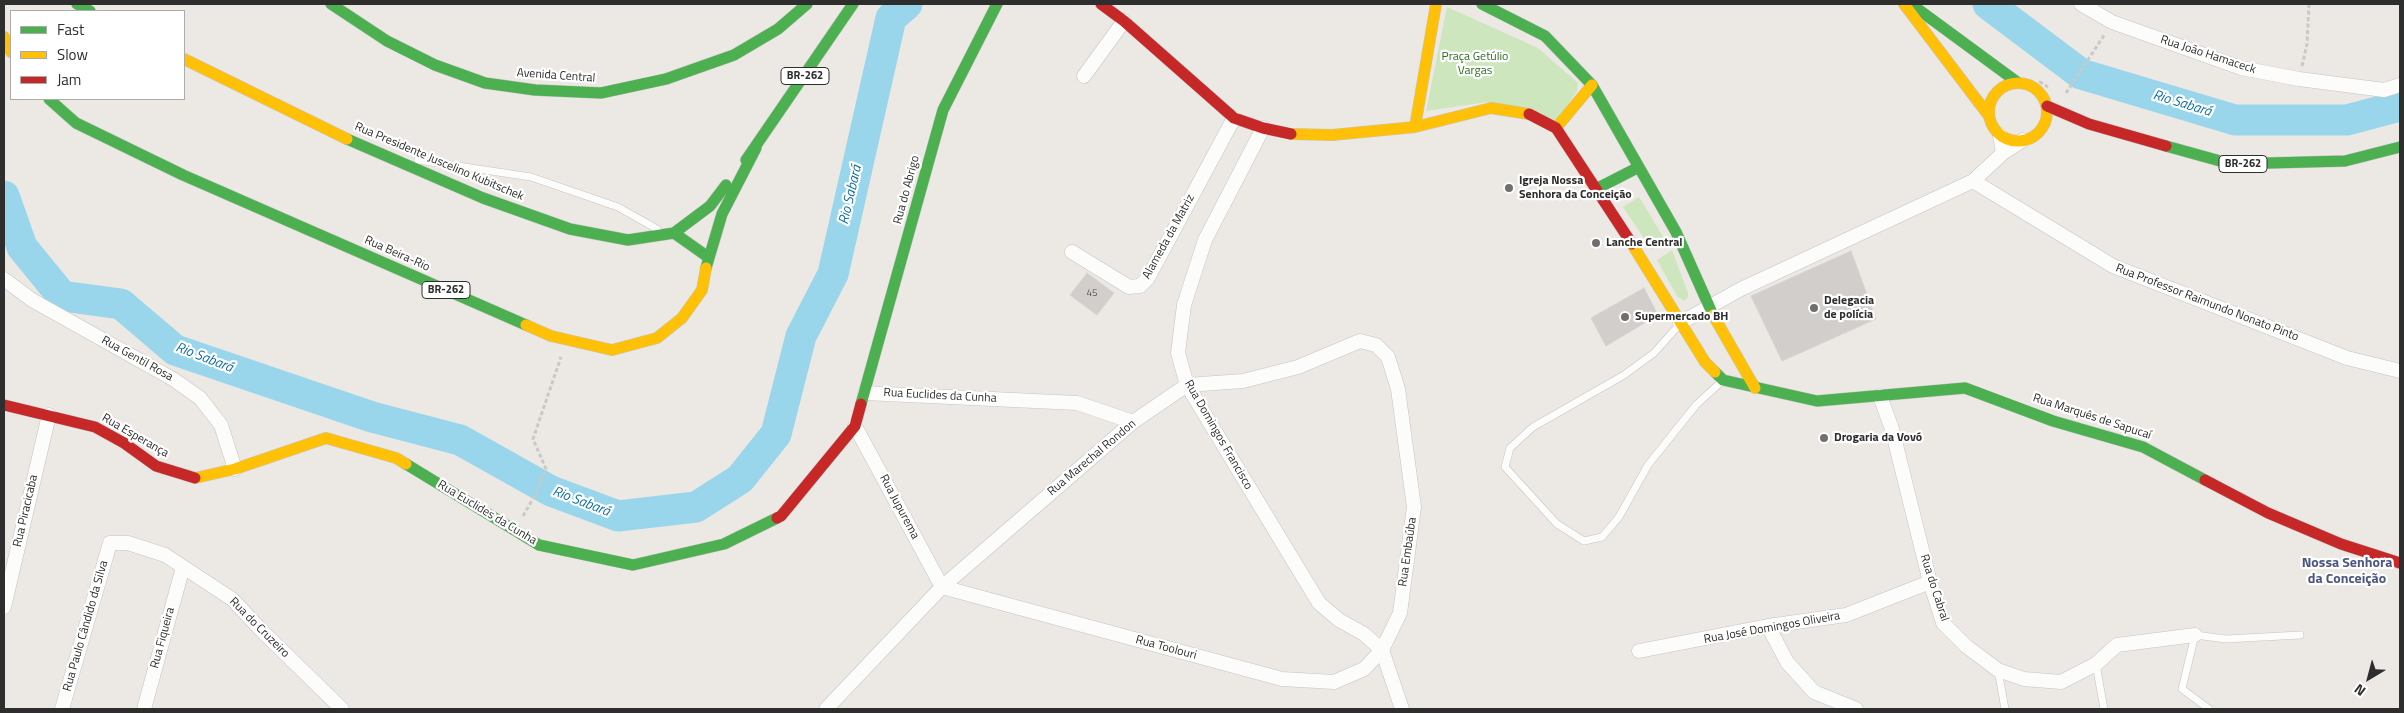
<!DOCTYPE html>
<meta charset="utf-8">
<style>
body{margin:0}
#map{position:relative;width:2404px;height:713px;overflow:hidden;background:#ece8e4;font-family:"Titillium Web",sans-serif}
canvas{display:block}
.frame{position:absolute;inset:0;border:5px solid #2e2e2e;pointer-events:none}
.legend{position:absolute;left:10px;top:10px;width:175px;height:90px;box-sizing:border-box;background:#fff;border:1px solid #ababab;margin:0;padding:6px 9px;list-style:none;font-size:15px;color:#2e2e2e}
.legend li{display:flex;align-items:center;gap:10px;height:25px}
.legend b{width:25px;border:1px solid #ababab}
.north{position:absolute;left:2344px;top:653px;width:50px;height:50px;-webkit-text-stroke:4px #fff;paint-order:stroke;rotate:217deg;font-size:14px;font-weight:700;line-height:20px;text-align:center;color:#2e2e2e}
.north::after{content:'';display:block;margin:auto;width:18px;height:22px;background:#2e2e2e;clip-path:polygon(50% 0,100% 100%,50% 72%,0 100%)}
</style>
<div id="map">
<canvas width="2404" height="713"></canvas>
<div class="frame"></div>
<ul class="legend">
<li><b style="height:6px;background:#4caf50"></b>Fast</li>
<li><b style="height:6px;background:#ffc107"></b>Slow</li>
<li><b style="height:6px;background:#c62828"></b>Jam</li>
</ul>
<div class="north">N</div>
</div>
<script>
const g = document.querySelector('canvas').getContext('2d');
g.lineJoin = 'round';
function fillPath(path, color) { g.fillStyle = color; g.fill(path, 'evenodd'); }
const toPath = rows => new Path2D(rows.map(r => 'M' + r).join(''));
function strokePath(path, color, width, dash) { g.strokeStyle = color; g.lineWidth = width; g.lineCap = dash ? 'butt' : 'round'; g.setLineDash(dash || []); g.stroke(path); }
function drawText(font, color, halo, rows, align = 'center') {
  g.font = font + ' "Titillium Web",sans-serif'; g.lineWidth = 4.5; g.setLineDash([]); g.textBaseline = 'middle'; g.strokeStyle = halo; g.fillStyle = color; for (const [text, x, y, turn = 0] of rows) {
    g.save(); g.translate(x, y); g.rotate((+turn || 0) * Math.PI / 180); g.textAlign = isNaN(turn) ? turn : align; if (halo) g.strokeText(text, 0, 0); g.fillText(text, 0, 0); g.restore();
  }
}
fillPath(toPath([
 [1447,7,1538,48,1578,83,1577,91,1555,122,1487,102,1426,111],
 [1639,197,1665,240,1651,249,1623,207],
 [1672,250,1688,293,1688,297,1684,301,1677,296,1657,260]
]), '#cee6be');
strokePath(toPath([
 [1988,4,2081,74,2235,120,2347,120,2400,106],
 [4,196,22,247,62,296,121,304,175,350,372,417,460,440,551,491,618,516,696,507,740,479,776,434,801,336,833,274,891,18,907,4]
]), '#99d6ec', 31);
const building = toPath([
 [1851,251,1876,319,1782,361,1751,296,1851,251],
 [1087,273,1114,293,1097,315,1070,295,1087,273],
 [1644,288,1658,315,1606,346,1591,318,1644,288]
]);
fillPath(building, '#d1cecb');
strokePath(building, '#d7d4d0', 1);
const lane = toPath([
 [418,160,531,177,618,207,657,229],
 [1680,324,1654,353,1624,375,1533,427,1510,448,1505,467,1557,524,1584,541,1602,537,1619,517,1648,465,1696,405,1721,382],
 [2096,664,2104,709],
 [1998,670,2005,709],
 [2209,709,2182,689,2195,635,2226,639,2300,635]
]);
const street = toPath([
 [2081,4,2112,22,2241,68,2299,79,2384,90,2400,85],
 [1084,76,1124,21],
 [2000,135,2003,153],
 [1973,181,2113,266,2347,358,2400,371],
 [1072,252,1129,287,1140,286,1148,278,1234,118],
 [4,279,32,300,173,379,200,398,221,425,235,469],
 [1680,323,1741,289,1973,181,2003,153,2023,140],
 [865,393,1077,403,1133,422],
 [1880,396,1892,429,1930,582,1943,623,1966,646,1998,670,2024,679,2061,682,2096,664,2117,645,2195,635],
 [855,426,942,587,1282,679,1334,682,1364,669,1382,650,1364,634,1339,620,1319,603,1187,385,1178,353,1184,305,1205,240,1263,128],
 [4,607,49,415],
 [1768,626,1787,662,1814,692,1856,709],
 [1639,651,1768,626,1846,615,1930,582],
 [62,709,110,543,128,543,165,555,232,599,262,631,342,709],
 [144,709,183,567],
 [826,709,942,587,1133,422,1187,385,1243,381,1298,367,1360,341,1376,345,1388,357,1398,389,1414,507,1400,613,1382,650,1402,709]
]);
const fast = toPath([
 [77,4,90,11],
 [331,4,387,41,435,65,485,83,535,90,601,93,666,79,734,55,778,29,807,4],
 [1482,4,1545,36,1592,85,1676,232,1713,315],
 [1915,7,2017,82],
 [49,99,76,123,183,175,526,325],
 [347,139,483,198,570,229,628,240,674,233,710,206,726,185],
 [2166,146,2231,164,2345,161,2400,147],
 [746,160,853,4],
 [1596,189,1639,167],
 [674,233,708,257],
 [706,268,722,214,756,148],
 [1715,372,1723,380,1817,401,1965,388,2053,421,2143,447,2205,480],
 [861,404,943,110,997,4],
 [406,464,539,545,633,565,724,544,777,518]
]);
const slow = toPath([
 [1904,4,1989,116],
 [4,37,11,52],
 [184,59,347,139],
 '1989 112a29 29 0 1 1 58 0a29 29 0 1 1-58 0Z',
 [1415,127,1436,4],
 [1556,128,1592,85],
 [1291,134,1332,135,1415,127,1491,108,1529,114],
 [1632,244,1705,362,1715,372],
 [1713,315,1755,388],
 [526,325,551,336,612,350,657,338,682,318,702,290,706,268],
 [195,478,235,469,326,438,396,458,406,464]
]);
const jam = toPath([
 [1101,4,1124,21,1234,118,1263,128,1291,134],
 [2047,106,2089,124,2166,146],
 [1529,114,1556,128,1632,244],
 [4,405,95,427,124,443,156,466,195,478],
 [2205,480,2268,513,2341,544,2400,563],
 [777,518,781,516,855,426,861,404]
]);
strokePath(lane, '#c5c4c5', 8);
strokePath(street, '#c5c4c5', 15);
strokePath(fast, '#c5c4c5', 12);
strokePath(slow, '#c5c4c5', 12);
strokePath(jam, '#c5c4c5', 12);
strokePath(toPath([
 [2302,66,2307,44,2309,4],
 [2036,88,2040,82,2048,87],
 [2066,93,2105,34],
 [523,516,535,495,546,469,533,439,561,357]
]), '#c9c9c8', 3, [4, 2.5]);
strokePath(lane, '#fcfcfb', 7);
strokePath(street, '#fcfcfb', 14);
strokePath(fast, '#4caf50', 11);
strokePath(slow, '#ffc107', 11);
strokePath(jam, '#c62828', 11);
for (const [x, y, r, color] of [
 [1509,188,5,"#706f6e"],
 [1596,243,5,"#706f6e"],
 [1814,308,5,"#706f6e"],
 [1625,317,5,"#706f6e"],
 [1824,438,5,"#706f6e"]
]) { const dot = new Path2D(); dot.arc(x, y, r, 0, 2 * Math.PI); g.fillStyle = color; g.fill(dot); strokePath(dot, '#fff', 2); }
drawText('10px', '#585857', null, [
 ["45",1092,294]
]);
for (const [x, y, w] of [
 [805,76,48],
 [2243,164,48],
 [446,290,48]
]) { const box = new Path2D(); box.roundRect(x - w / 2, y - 8.5, w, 17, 4); g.fillStyle = '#fff'; g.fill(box); strokePath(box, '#2e2e2e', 1); }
drawText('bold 11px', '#2e2e2e', null, [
 ["BR-262",805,76],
 ["BR-262",2243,164],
 ["BR-262",446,290]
]);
drawText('12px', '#2e2e2e', '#fff', [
 ["Rua João Hamaceck",2208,55,18],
 ["Avenida Central",556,76,4],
 ["Rua Presidente Juscelino Kubitschek",439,162,23],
 ["Rua do Abrigo",907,190,-75],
 ["Alameda da Matriz",1169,237,-61],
 ["Rua Beira-Rio",397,254,24],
 ["Rua Professor Raimundo Nonato Pinto",2207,303,21],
 ["Rua Gentil Rosa",137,359,29],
 ["Rua Euclides da Cunha",940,396,3],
 ["Rua Marquês de Sapucaí",2092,417,18],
 ["Rua Domingos Francisco",1218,435,60],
 ["Rua Esperança",135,436,30],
 ["Rua Marechal Rondon",1092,458,-40],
 ["Rua Jupurema",899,507,62],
 ["Rua Piracicaba",26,511,-77],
 ["Rua Euclides da Cunha",487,513,31],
 ["Rua Embaúba",1408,552,-82],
 ["Rua do Cabral",1934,588,72],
 ["Rua Paulo Cândido da Silva",86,626,-74],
 ["Rua do Cruzeiro",259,628,45],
 ["Rua José Domingos Oliveira",1772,628,-10],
 ["Rua Fiqueira",163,638,-75],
 ["Rua Toolouri",1166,648,15]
]);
drawText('12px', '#2c6e1b', '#fff', [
 ["Praça Getúlio",1475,57],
 ["Vargas",1475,71]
]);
drawText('bold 12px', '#2e2e2e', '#fff', [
 ["Igreja Nossa",1519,181],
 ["Senhora da Conceição",1519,195],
 ["Lanche Central",1606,243],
 ["Delegacia",1824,301],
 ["de polícia",1824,315],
 ["Supermercado BH",1635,317],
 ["Drogaria da Vovó",1834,438]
], 'left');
drawText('italic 14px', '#0d6fa3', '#fff', [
 ["Rio Sabará",2182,104,17],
 ["Rio Sabará",851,195,-77],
 ["Rio Sabará",204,358,21],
 ["Rio Sabará",581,502,21]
]);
drawText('bold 14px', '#4d5680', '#fff', [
 ["Nossa Senhora",2347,564],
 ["da Conceição",2347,580]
]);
</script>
